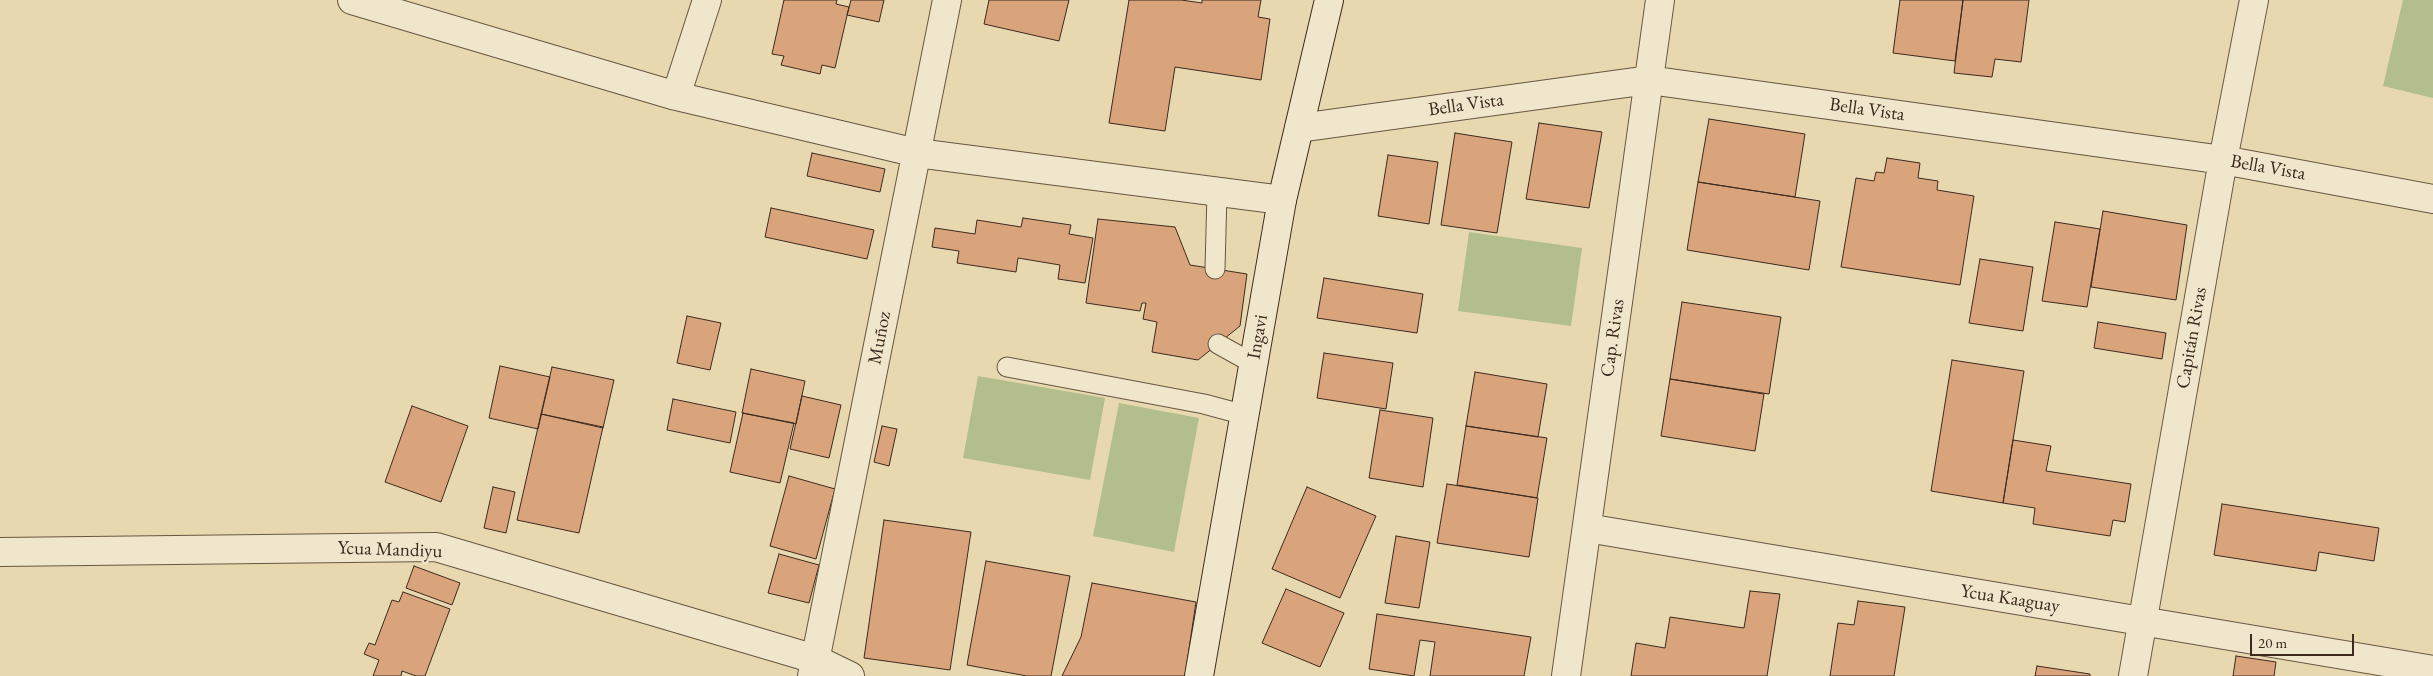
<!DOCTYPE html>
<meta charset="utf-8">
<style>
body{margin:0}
#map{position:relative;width:2433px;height:676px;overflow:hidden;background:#e7d8af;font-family:"EB Garamond",serif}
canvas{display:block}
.scale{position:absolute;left:2250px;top:634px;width:104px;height:22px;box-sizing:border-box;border:2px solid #3d2a1e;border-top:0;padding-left:6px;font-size:15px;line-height:18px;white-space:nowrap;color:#3d2a1e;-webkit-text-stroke:4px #efe6cb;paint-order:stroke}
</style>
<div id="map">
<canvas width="2433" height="676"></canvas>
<div class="scale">20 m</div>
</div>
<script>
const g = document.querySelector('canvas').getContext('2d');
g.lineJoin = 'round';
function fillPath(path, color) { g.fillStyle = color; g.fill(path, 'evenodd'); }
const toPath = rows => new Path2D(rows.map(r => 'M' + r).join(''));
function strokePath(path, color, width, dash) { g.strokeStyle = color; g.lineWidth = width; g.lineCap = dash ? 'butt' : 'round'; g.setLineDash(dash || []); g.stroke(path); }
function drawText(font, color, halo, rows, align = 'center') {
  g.font = font + ' "EB Garamond",serif'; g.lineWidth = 5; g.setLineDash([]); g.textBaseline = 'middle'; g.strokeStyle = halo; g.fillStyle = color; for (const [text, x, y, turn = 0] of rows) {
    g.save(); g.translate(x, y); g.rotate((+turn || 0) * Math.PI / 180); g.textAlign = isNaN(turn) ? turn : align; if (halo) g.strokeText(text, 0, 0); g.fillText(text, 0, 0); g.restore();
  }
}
fillPath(toPath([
 [2403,0,2433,0,2433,98,2383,86],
 [1469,232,1582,248,1571,326,1458,311],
 [978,376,1105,398,1090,480,963,458],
 [1119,403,1199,418,1174,552,1093,536]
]), '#b2bf8d');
const building = toPath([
 [784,0,837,0,836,4,849,7,835,68,822,65,820,74,781,65,784,56,772,54,784,0],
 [851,0,884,0,879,22,847,15,851,0],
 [989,0,1069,0,1059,41,984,24,989,0],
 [1129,0,1181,0,1202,3,1202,0,1261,0,1258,17,1270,19,1261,80,1175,67,1165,131,1109,123,1129,0],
 [1900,0,1963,0,1955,61,1893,53,1900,0],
 [1963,0,2029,0,2021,62,1995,59,1992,77,1954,73,1963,0],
 [1709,119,1805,134,1795,197,1698,182,1709,119],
 [1539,123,1602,132,1589,208,1526,199,1539,123],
 [1455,133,1512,142,1497,233,1441,225,1455,133],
 [812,153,885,169,880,192,807,176,812,153],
 [1388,155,1438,162,1429,224,1378,216,1388,155],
 [1887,158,1920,163,1918,178,1938,181,1937,190,1974,196,1960,285,1841,267,1856,178,1874,181,1876,172,1884,173,1887,158],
 [1698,182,1820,201,1809,270,1687,250,1698,182],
 [771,208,874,230,867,259,765,237,771,208],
 [2103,211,2187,225,2176,300,2091,287,2103,211],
 [1023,218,1071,225,1069,234,1093,238,1085,283,1058,279,1060,265,1018,258,1016,272,957,263,959,251,932,247,935,228,975,234,977,220,1021,227,1023,218],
 [1098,219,1175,227,1190,265,1247,274,1240,326,1198,360,1152,352,1157,322,1143,319,1146,303,1142,303,1140,311,1086,303,1098,219],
 [2055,222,2100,229,2087,307,2042,301,2055,222],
 [1980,259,2033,267,2023,331,1969,323,1980,259],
 [1324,278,1423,294,1417,333,1317,318,1324,278],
 [1682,302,1781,317,1769,394,1670,379,1682,302],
 [687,316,721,323,710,370,677,363,687,316],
 [2098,322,2166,333,2162,359,2094,348,2098,322],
 [1324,353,1393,363,1386,409,1317,398,1324,353],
 [1952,360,2024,371,2003,503,1931,491,1952,360],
 [500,366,550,377,538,429,489,418,500,366],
 [552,367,614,380,603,428,541,414,552,367],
 [751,369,805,381,796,424,742,413,751,369],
 [1475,372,1547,384,1538,437,1466,426,1475,372],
 [1670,379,1764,394,1755,451,1661,436,1670,379],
 [802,396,841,405,829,458,790,449,802,396],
 [673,399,736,412,730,443,667,430,673,399],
 [412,406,468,426,441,502,385,482,412,406],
 [1380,410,1433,418,1423,487,1369,478,1380,410],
 [743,413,794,423,780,483,730,472,743,413],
 [541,414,603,427,579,533,517,520,541,414],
 [882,426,897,429,889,466,874,462,882,426],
 [1466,426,1547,438,1537,498,1457,485,1466,426],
 [2013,440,2051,446,2046,471,2131,484,2125,522,2113,520,2110,536,2033,524,2035,508,2003,503,2013,440],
 [789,476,835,489,816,559,770,546,789,476],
 [1447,484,1538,498,1529,557,1437,543,1447,484],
 [493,487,515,492,506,533,484,528,493,487],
 [1307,487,1376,516,1340,598,1272,569,1307,487],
 [2222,504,2379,528,2374,561,2319,552,2316,571,2214,555,2222,504],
 [884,520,971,532,950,670,864,658,884,520],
 [1396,536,1430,542,1419,608,1385,603,1396,536],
 [779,554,819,565,809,603,768,593,779,554],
 [986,561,1070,576,1051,676,1027,676,967,665,986,561],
 [414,566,460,583,452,605,406,588,414,566],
 [1092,583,1196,602,1185,676,1062,676,1081,637,1092,583],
 [1286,589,1344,613,1320,667,1262,643,1286,589],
 [1750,591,1780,594,1767,676,1631,676,1636,643,1665,648,1670,617,1744,628,1750,591],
 [403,592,450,609,425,676,416,676,402,671,401,676,373,676,379,660,364,654,369,643,375,645,392,600,399,602,403,592],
 [1858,601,1905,607,1894,676,1830,676,1838,623,1854,625,1858,601],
 [1377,614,1531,637,1524,676,1430,676,1435,642,1420,640,1414,676,1369,669,1377,614],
 [2236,656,2276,662,2274,676,2233,676,2236,656],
 [2037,666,2090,674,2090,676,2035,676,2037,666]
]);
fillPath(building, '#d9a37b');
strokePath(building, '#3d2a1e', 1);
const lane = toPath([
 [1215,269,1217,192],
 [1218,344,1254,364],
 [1007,367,1204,404,1245,415]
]);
const street = toPath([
 [352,0,676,96,917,153,1282,200],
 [676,96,707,0],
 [1299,128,1649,80,2223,160,2433,199],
 [1587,528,2433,670],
 [0,552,436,547,815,659,850,676],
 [812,676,947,0],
 [1566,676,1660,0],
 [2133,676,2223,160,2254,0]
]);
const secondary = toPath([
 [1199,676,1282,200,1329,0]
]);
strokePath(lane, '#685642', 21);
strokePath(street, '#685642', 30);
strokePath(secondary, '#3d2a1e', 30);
strokePath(lane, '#efe6cb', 19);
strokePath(street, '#efe6cb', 28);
strokePath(secondary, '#efe6cb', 28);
drawText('19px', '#3d2a1e', '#efe6cb', [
 ["Bella Vista",1466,105,-8],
 ["Bella Vista",1867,110,8],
 ["Bella Vista",2268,168,10],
 ["Ingavi",1258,337,-80],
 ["Muñoz",880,338,-79],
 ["Cap. Rivas",1613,338,-82],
 ["Capitán Rivas",2192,338,-80],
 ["Ycua Mandiyu",390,550,2],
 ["Ycua Kaaguay",2010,599,9]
]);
</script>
